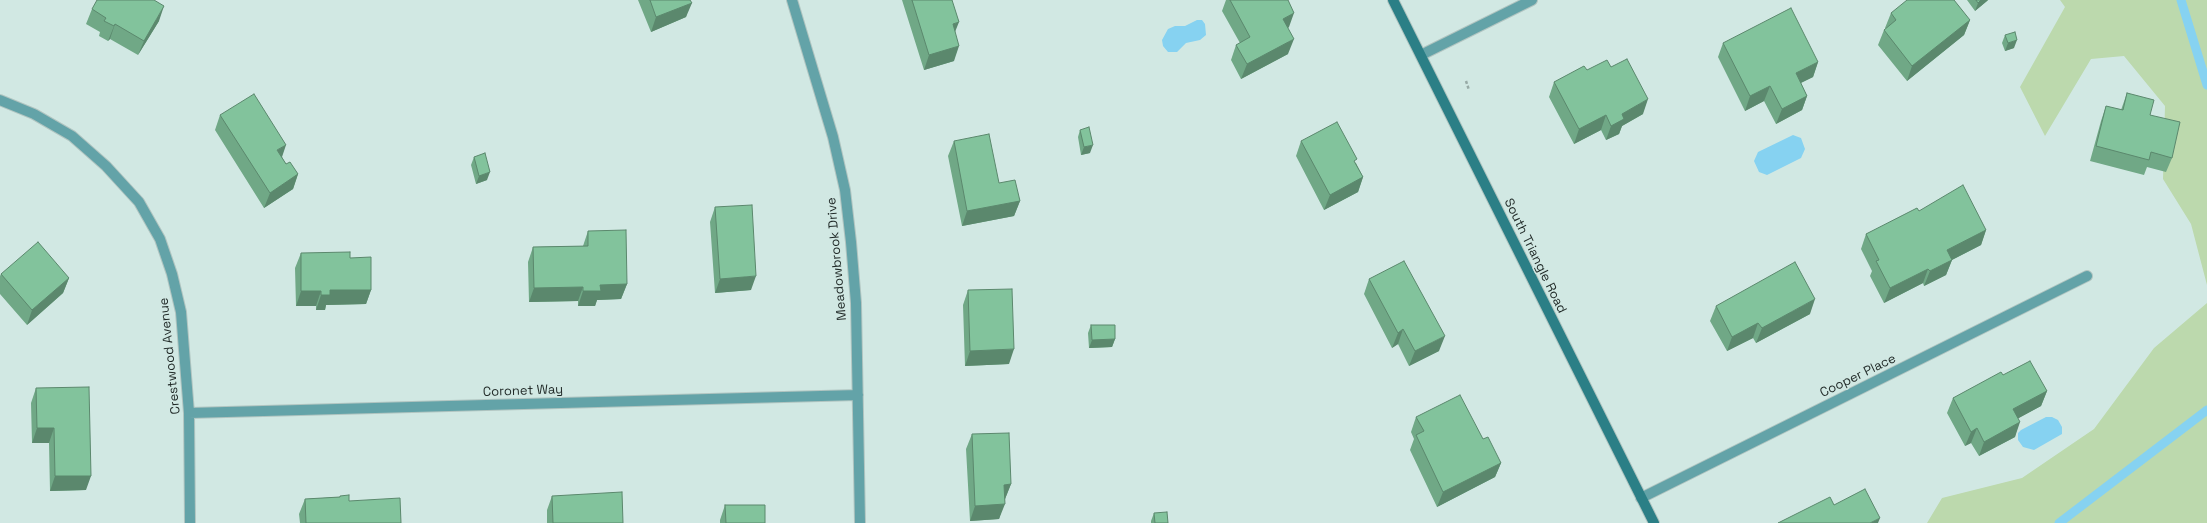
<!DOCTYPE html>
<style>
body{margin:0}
canvas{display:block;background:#d1e8e3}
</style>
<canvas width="2207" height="523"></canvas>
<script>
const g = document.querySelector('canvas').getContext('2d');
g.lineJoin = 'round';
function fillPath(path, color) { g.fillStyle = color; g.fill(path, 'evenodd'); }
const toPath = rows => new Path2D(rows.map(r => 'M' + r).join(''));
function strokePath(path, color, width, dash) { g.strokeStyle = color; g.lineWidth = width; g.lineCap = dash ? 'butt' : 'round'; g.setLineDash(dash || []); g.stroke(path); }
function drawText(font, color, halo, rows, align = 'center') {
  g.font = font + ' "Space Grotesk",sans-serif'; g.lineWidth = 3; g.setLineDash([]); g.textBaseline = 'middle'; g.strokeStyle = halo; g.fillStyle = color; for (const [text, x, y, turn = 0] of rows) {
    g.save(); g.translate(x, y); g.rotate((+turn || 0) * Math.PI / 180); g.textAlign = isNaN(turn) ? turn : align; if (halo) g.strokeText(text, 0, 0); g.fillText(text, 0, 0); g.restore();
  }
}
fillPath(toPath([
 [2060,0,2207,0,2207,285,2191,224,2163,179,2165,106,2124,56,2091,59,2045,136,2020,87,2065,7],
 [2207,303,2207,523,1927,523,1942,498,2022,478,2094,429,2154,348]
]), '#bcd9ad');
fillPath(toPath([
 [1197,20,1202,20,1205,24,1206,35,1200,40,1186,43,1177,52,1168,52,1163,46,1162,40,1168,29,1175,26,1185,26],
 [1793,135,1801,138,1805,149,1801,158,1767,175,1759,172,1754,161,1758,152],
 [2046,417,2052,417,2058,420,2062,427,2062,434,2034,450,2023,447,2018,440,2018,433,2021,430]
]), '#86d2f1');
strokePath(toPath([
 [2181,0,2207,85],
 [2059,523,2207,410]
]), '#86d2f1', 9);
const street = toPath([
 [792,0,833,137,845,190,851,242,856,303,860,523],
 [1421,55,1532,0],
 [0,100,34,114,72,136,106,166,139,202,160,239,172,274,181,312,189,413,190,523],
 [189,413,858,395],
 [1641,498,2087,276]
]);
const secondary = toPath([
 [1393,0,1654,523]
]);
strokePath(street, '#b1c5c1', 12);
strokePath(secondary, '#b1c5c1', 12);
strokePath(toPath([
 [1466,81,1469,90]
]), '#97aaa6', 2.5, [3, 2]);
strokePath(street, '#63a3a8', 10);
strokePath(secondary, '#2b7f86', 10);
fillPath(toPath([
 [638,0,690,0,686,17,651,32],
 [902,0,952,0,955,32,954,61,924,70],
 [1226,0,1288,0,1289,27,1288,28,1288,54,1241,79,1231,60,1236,45,1240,43,1222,11],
 [1967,0,1988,0,1987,1,1975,11],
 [92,9,159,21,138,55,110,39,108,41,99,36,100,32,86,24],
 [1891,13,1970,20,1964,35,1907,81,1878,45,1884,30,1886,28,1885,28],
 [2005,35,2014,48,2005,51,2002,43],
 [1723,43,1818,62,1813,77,1801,83,1807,96,1802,110,1776,124,1764,101,1745,111,1718,57],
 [1611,67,1643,114,1622,126,1619,134,1606,140,1601,130,1574,144,1549,97,1554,82,1587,70],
 [2127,93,2150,115,2172,158,2166,172,2147,167,2144,175,2090,161,2101,121,2106,106,2121,110],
 [220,115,282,157,286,164,298,174,293,189,264,208,215,130],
 [1080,130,1090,153,1081,155,1078,137],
 [954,141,999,183,1020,201,1014,216,962,226,948,156],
 [1301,141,1356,163,1363,177,1358,192,1324,210,1296,156],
 [474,157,487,180,476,184,471,165],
 [715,207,751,290,715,293,710,222],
 [1919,211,1986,230,1981,245,1952,260,1946,275,1924,286,1923,283,1884,303,1870,276,1872,271,1861,249,1866,234],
 [588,231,627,284,621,299,597,300,595,306,578,306,578,301,529,302,528,262,533,247,583,246],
 [301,253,350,258,371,290,366,304,326,305,325,310,316,310,316,306,296,306,295,268],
 [1,274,69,278,63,293,27,325,0,294,0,276],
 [1369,279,1439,351,1409,366,1398,344,1392,348,1364,294],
 [968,290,1009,364,965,366,963,305],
 [1716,306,1810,314,1756,343,1753,338,1727,351,1710,321],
 [1091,325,1115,339,1112,347,1089,348,1088,333],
 [2003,375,2047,391,2041,406,2018,418,2015,437,1979,456,1971,443,1965,446,1947,413,1953,398],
 [36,388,86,490,50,491,49,443,32,443,31,403],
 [1416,417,1483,439,1501,463,1495,477,1437,507,1410,450,1414,439,1411,432],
 [972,434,1011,484,1005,499,999,519,970,521,966,449],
 [340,496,349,501,401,523,300,523,299,514,305,499,340,497],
 [552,496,623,523,547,523,547,510],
 [725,505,765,523,720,523,720,520],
 [1154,513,1168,523,1151,523,1151,521]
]), '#70a886');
fillPath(toPath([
 [1981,0,1988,0,1987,1,1975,11,1978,3],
 [692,3,686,17,651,32,656,17],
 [164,6,159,21,138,55,144,41],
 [1294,13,1289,27,1277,33,1283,19],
 [1970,20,1964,35,1907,81,1912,66],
 [959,22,953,37,953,24],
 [115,24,110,39,108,41,114,26],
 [1294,39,1288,54,1241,79,1247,64],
 [2017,40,2014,48,2005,51,2008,43],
 [959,46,954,61,924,70,929,55],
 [1818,62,1813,77,1790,88,1796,73],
 [1770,86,1764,101,1745,111,1750,96],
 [1807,96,1802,110,1776,124,1782,109],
 [1648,99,1643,114,1622,126,1619,134,1606,140,1611,126,1622,114],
 [1606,115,1601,130,1574,144,1579,129],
 [286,145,281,160,277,150],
 [1093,145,1090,153,1081,155,1084,147],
 [490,172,487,180,476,184,479,176],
 [298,174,293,189,264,208,270,193],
 [1363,177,1358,192,1324,210,1330,195],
 [1020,201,1014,216,962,226,967,211],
 [1986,230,1981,245,1942,265,1947,250],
 [1952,260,1946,275,1924,286,1930,271],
 [1928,269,1923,283,1884,303,1890,288],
 [756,276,751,290,715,293,720,279],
 [69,278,63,293,27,325,32,310],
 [627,284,621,299,597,300,595,306,578,306,583,291,600,285],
 [583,287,578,301,529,302,534,288],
 [330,290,371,290,366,304,326,305,325,310,316,310,321,295],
 [301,291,321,291,316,306,296,306],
 [1815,299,1810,314,1756,343,1762,328],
 [1758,323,1753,338,1727,351,1732,337],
 [1403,329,1398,344,1392,348,1398,333],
 [1445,336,1439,351,1409,366,1415,351],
 [1115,339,1112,347,1089,348,1092,340],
 [1014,349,1009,364,965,366,970,351],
 [2047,391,2041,406,2008,424,2013,409],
 [2020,422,2015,437,1979,456,1984,442],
 [37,428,54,428,49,443,32,443],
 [1977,428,1971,443,1965,446,1971,432],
 [1501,463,1495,477,1437,507,1443,492],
 [55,476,91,476,86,490,50,491],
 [1011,484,1005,499,999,499,1004,485],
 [1005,504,999,519,970,521,975,506],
 [1880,518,1878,523,1870,523]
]), '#5b886d');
const building = toPath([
 [97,0,154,0,164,6,144,41,115,24,114,26,104,21,106,18,92,9,97,0],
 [650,0,690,0,692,3,656,17,650,0],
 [912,0,952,0,959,22,953,24,959,46,929,55,912,0],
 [1230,0,1288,0,1294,13,1283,19,1294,39,1247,64,1236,45,1250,37,1230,0],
 [1907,0,1954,0,1970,20,1912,66,1884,30,1896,20,1891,13,1907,0],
 [1976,0,1981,0,1978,3,1976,0],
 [1791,8,1818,62,1796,73,1807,96,1782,109,1770,86,1750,96,1723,43,1791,8],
 [2015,32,2017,40,2008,43,2005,35,2015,32],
 [1627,59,1648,99,1622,114,1624,119,1611,126,1606,115,1579,129,1554,82,1584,66,1587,70,1607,60,1611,67,1627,59],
 [2127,93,2154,100,2150,115,2180,122,2172,158,2151,152,2149,160,2096,146,2106,106,2123,110,2127,93],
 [254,94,286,145,277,150,286,164,290,162,298,174,270,193,220,115,254,94],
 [1337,122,1357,159,1354,161,1363,177,1330,195,1301,141,1337,122],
 [1089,127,1093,145,1084,147,1080,130,1089,127],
 [989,134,999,183,1015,180,1020,201,967,211,954,141,989,134],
 [485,153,490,172,479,176,474,157,485,153],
 [1963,185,1986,230,1947,250,1952,260,1930,271,1928,269,1890,288,1876,261,1879,260,1866,234,1917,208,1919,211,1963,185],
 [752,205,756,276,720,279,715,207,752,205],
 [626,230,627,284,600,285,601,291,583,291,583,287,534,288,533,247,588,246,588,231,626,230],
 [38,242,69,278,32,310,1,274,38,242],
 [350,252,350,258,371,257,371,290,330,290,330,295,321,295,321,291,301,291,301,253,350,252],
 [1404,261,1445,336,1415,351,1403,329,1398,333,1369,279,1404,261],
 [1795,262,1815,299,1762,328,1758,323,1732,337,1716,306,1795,262],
 [1012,289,1014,349,970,351,968,290,1012,289],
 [1091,325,1115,325,1115,339,1092,340,1091,325],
 [2030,361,2047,391,2013,409,2020,422,1984,442,1977,428,1971,432,1953,398,2001,372,2003,375,2030,361],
 [89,387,91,476,55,476,54,428,37,428,36,388,89,387],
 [1460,395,1483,439,1488,437,1501,463,1443,492,1416,435,1424,431,1416,417,1460,395],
 [1009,433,1011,484,1004,485,1005,504,975,506,972,434,1009,433],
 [1865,489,1880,518,1870,523,1778,523,1830,497,1834,505,1865,489],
 [622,492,623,523,553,523,552,496,622,492],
 [349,495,349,501,400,498,401,523,306,523,305,499,340,497,340,496,349,495],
 [725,505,765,505,765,523,726,523,725,505],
 [1167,512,1168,523,1155,523,1154,513,1167,512]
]);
fillPath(building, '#82c39c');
strokePath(building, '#5b886d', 1);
drawText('13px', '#1f2826', '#d1e8e3', [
 ["South Triangle Road",1535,256,64],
 ["Meadowbrook Drive",837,259,-95],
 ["Crestwood Avenue",170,356,-96],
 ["Cooper Place",1858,376,-26],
 ["Coronet Way",523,391,-2]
]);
</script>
